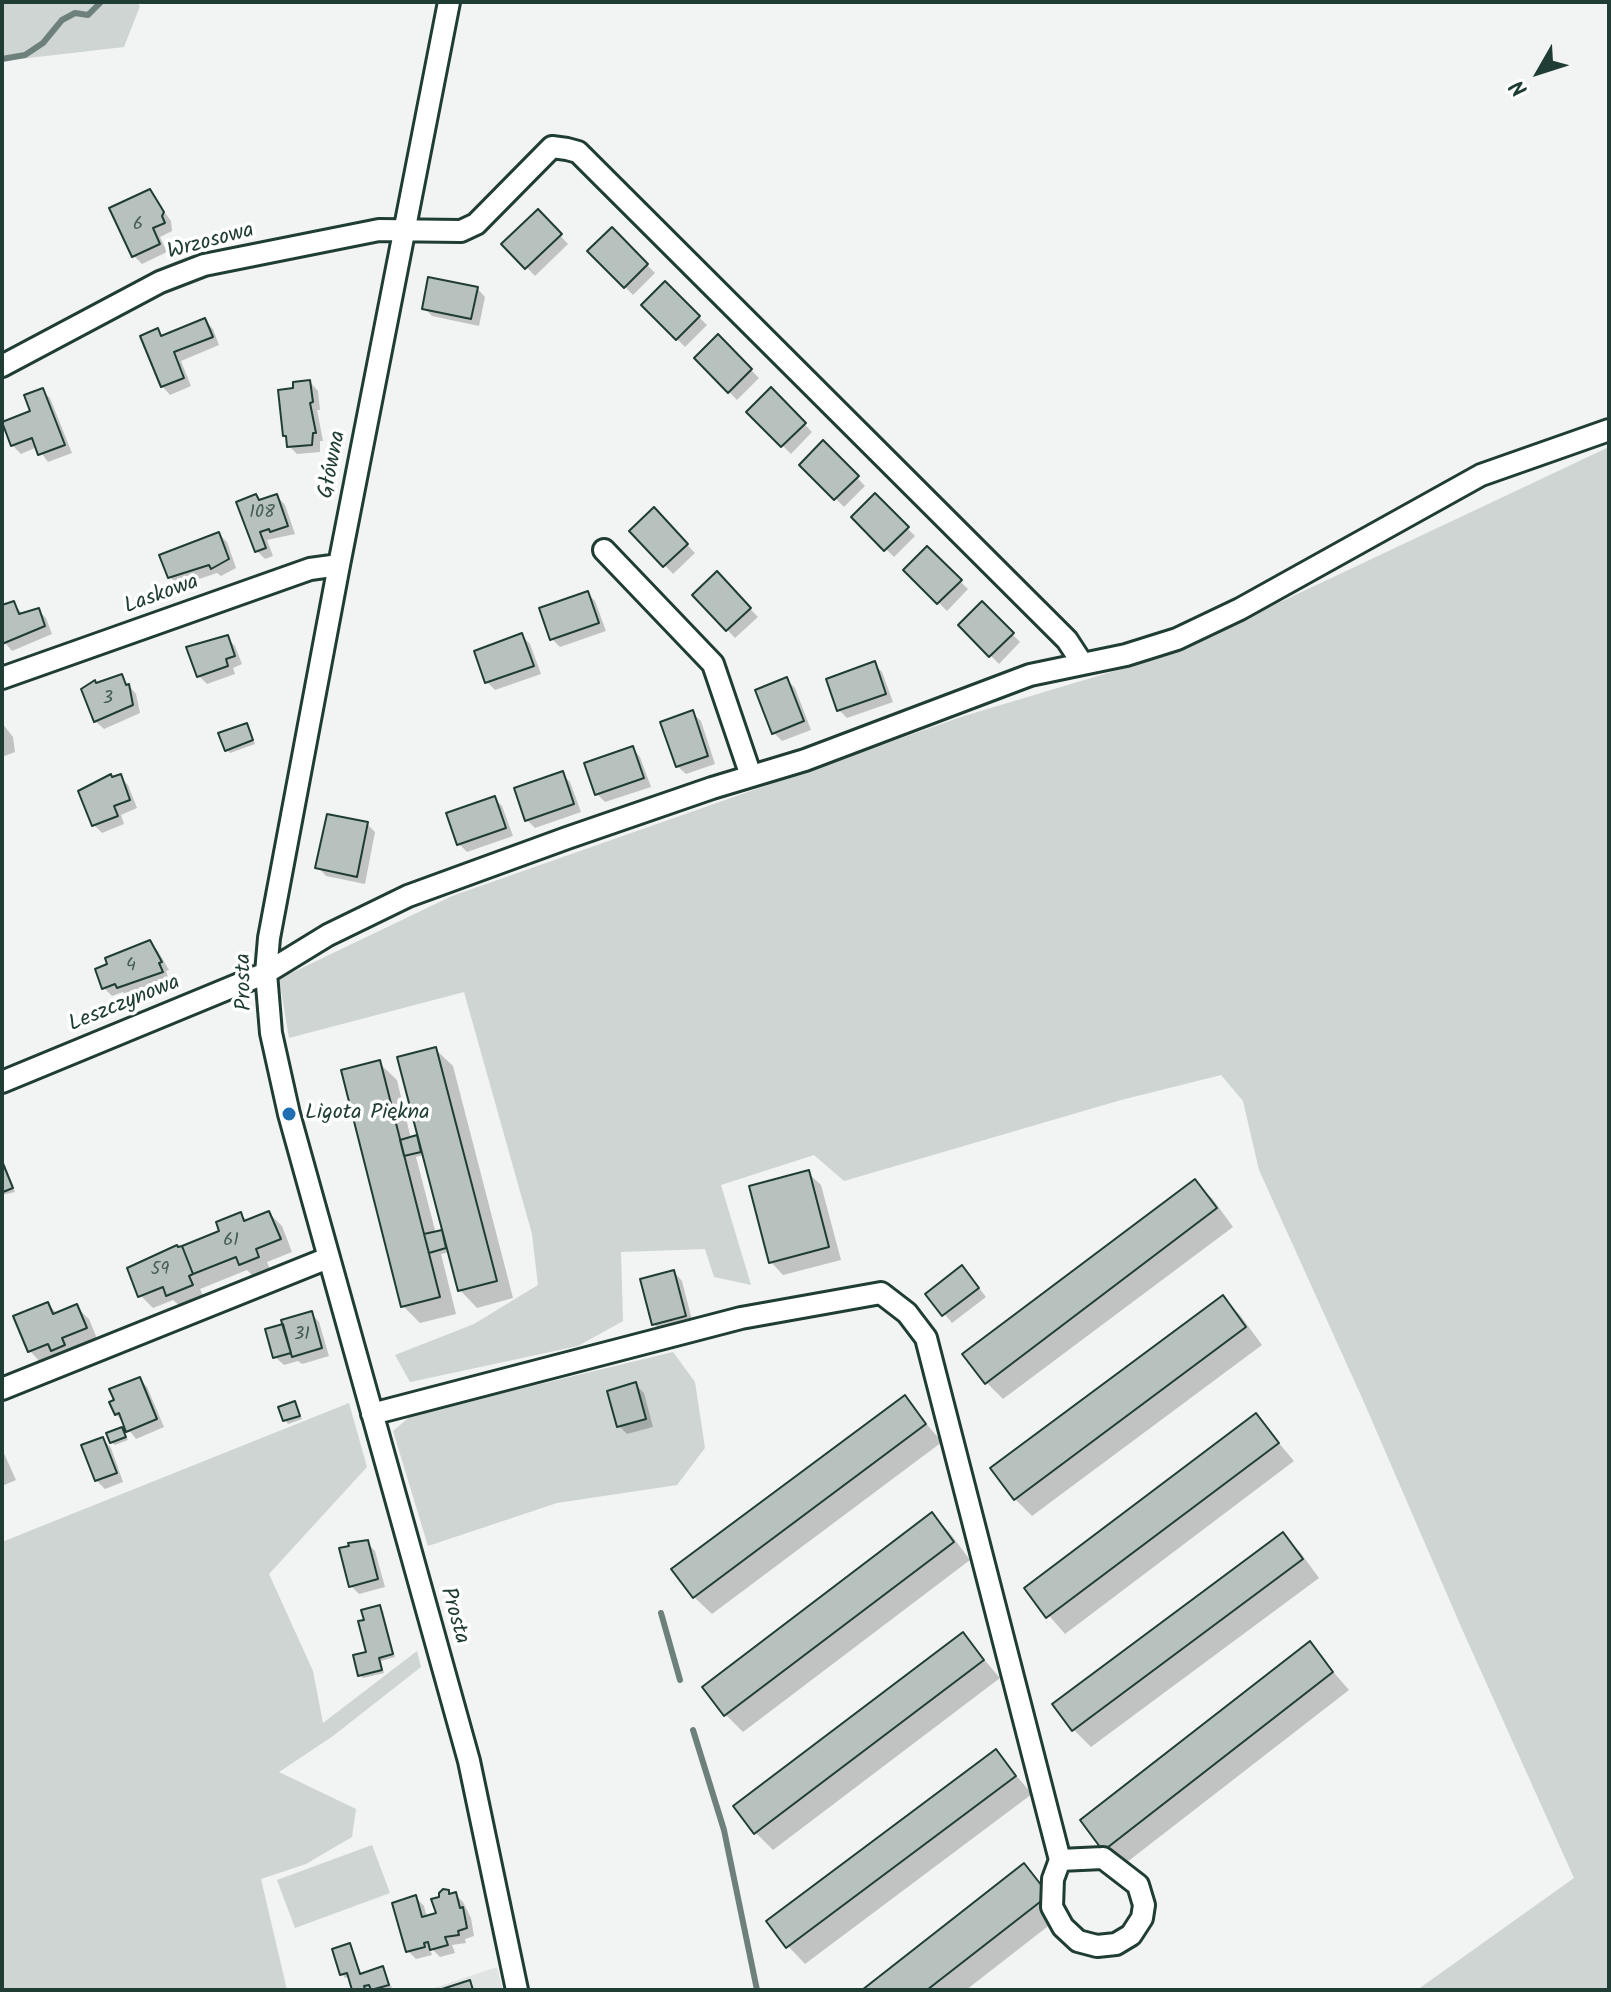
<!DOCTYPE html>
<meta charset="utf-8">
<style>
body{margin:0}
#map{position:relative;width:1611px;height:1992px;overflow:hidden;background:#f2f3f3;font-family:Kalam,sans-serif}
canvas{display:block}
.frame{position:absolute;inset:0;border:4px solid #1f3d34;pointer-events:none}
.north{position:absolute;left:1499px;top:32px;width:80px;height:80px;-webkit-text-stroke:6px #fff;paint-order:stroke;rotate:231deg;font-size:22px;font-weight:700;line-height:32px;text-align:center;color:#1f3d34}
.north::after{content:'';display:block;margin:auto;width:28px;height:36px;background:#1f3d34;clip-path:polygon(50% 0,100% 100%,50% 72%,0 100%)}
</style>
<div id="map">
<canvas width="1611" height="1992"></canvas>
<div class="frame"></div>
<div class="north">N</div>
</div>
<script>
const g = document.querySelector('canvas').getContext('2d');
g.lineJoin = 'round';
function fillPath(path, color) { g.fillStyle = color; g.fill(path, 'evenodd'); }
const toPath = rows => new Path2D(rows.map(r => 'M' + r).join(''));
function strokePath(path, color, width, dash) { g.strokeStyle = color; g.lineWidth = width; g.lineCap = dash ? 'butt' : 'round'; g.setLineDash(dash || []); g.stroke(path); }
function drawText(font, color, halo, rows, align = 'center') {
  g.font = font + ' Kalam,sans-serif'; g.lineWidth = 7; g.setLineDash([]); g.textBaseline = 'middle'; g.strokeStyle = halo; g.fillStyle = color; for (const [text, x, y, turn = 0] of rows) {
    g.save(); g.translate(x, y); g.rotate((+turn || 0) * Math.PI / 180); g.textAlign = isNaN(turn) ? turn : align; if (halo) g.strokeText(text, 0, 0); g.fillText(text, 0, 0); g.restore();
  }
}
fillPath(toPath([
 [497,1967,503,1990,428,1990]
]), '#e0e4e3');
fillPath(toPath([
 [2,2,136,2,140,6,124,47,2,61],
 [1609,447,1609,1990,1417,1990,1574,1878,1462,1629,1363,1400,1259,1170,1243,1101,1221,1075,1121,1100,844,1181,814,1155,721,1185,751,1285,714,1277,705,1249,621,1252,623,1321,578,1346,410,1382,395,1355,474,1324,538,1285,532,1234,464,992,289,1038,279,979,452,896,964,716,1168,655],
 [673,1352,695,1382,705,1448,677,1485,557,1503,428,1546,393,1431,412,1415],
 [349,1403,367,1467,269,1574,313,1671,323,1723,417,1651,421,1667,333,1736,279,1772,356,1809,352,1837,306,1864,261,1879,287,1990,2,1990,2,1542],
 [372,1845,390,1893,295,1928,277,1880]
]), '#ced5d3');
fillPath(toPath([
 [150,192,171,221,172,231,160,237,167,252,142,264,134,256,112,209],
 [538,212,568,244,535,276,504,244],
 [612,230,655,273,633,295,590,251],
 [665,284,707,325,685,347,644,305],
 [477,288,485,297,479,326,432,316,424,308],
 [205,320,213,329,219,345,181,361,191,386,170,395,162,386,158,330,164,337],
 [718,337,759,378,737,400,696,358],
 [310,382,318,391,320,410,317,410,323,441,320,441,320,452,297,454,289,446,288,439,285,435,295,390],
 [42,390,50,398,72,453,48,462,37,447,21,454,12,445,33,412],
 [771,390,812,432,791,454,749,412],
 [823,443,865,486,844,507,802,465],
 [256,496,261,501,277,496,285,505,295,534,267,540,273,556,265,559,257,551,238,503],
 [875,496,915,536,894,557,854,517],
 [654,510,695,553,673,574,632,531],
 [219,534,227,542,236,568,221,576,217,573,178,586,170,577],
 [927,549,968,589,947,611,906,570],
 [717,574,758,617,735,638,695,595],
 [587,593,595,601,606,631,560,647,552,639],
 [14,603,23,615,38,610,46,618,52,634,12,651,2,639,2,607],
 [982,604,1020,642,999,664,960,625],
 [522,636,530,644,541,674,495,690,487,682],
 [226,637,235,646,242,664,233,668,235,674,207,684,199,676],
 [874,664,882,672,893,702,847,718,839,710],
 [121,676,136,694,140,713,104,729,95,721,96,685],
 [787,680,795,688,811,730,782,741,774,733],
 [692,713,701,721,715,764,686,774,677,766],
 [2,723,13,737,15,752,2,757],
 [246,725,255,744,230,753,227,750],
 [632,748,640,757,651,787,605,802,597,794],
 [562,774,570,782,581,812,535,828,527,820],
 [120,777,128,785,137,808,121,815,124,824,102,833,94,825,113,779],
 [494,798,502,806,513,836,467,852,459,844],
 [367,824,375,832,365,884,326,876,318,867],
 [150,942,158,951,169,970,166,971,169,980,127,996,123,992,112,996,104,988],
 [435,1049,453,1066,513,1298,477,1308,460,1290,450,1252,441,1254,456,1314,420,1323,403,1306,379,1063,397,1080,411,1139,416,1137,421,1142],
 [424,1155,446,1237,441,1232,436,1234,416,1157],
 [2,1163,15,1192,2,1195],
 [808,1173,821,1185,841,1260,783,1275,771,1262],
 [1194,1181,1212,1198,1233,1227,1003,1399,986,1382],
 [269,1213,282,1226,292,1252,267,1262,270,1269,253,1276,247,1270,200,1289,204,1298,181,1307,173,1300,153,1308,140,1295,179,1249,222,1232,240,1214,248,1221],
 [674,1272,682,1281,693,1324,662,1332,654,1324],
 [970,1276,986,1297,952,1323,928,1294],
 [1222,1297,1240,1315,1262,1345,1032,1516,1015,1499],
 [47,1304,58,1314,76,1307,89,1319,98,1341,42,1364,30,1351],
 [311,1313,319,1322,329,1356,302,1364,298,1361,284,1365,275,1357],
 [139,1379,147,1387,164,1427,136,1439,116,1414],
 [636,1385,644,1393,653,1427,627,1434,619,1426],
 [904,1398,942,1442,712,1614,694,1597],
 [295,1403,302,1419,288,1424,285,1420],
 [1256,1416,1294,1461,1065,1634,1026,1589],
 [122,1429,128,1440,115,1445,111,1442],
 [103,1439,111,1448,123,1482,105,1489,96,1480],
 [2,1449,16,1480,2,1486],
 [932,1515,949,1532,970,1560,743,1732,726,1715,704,1687],
 [1283,1535,1300,1552,1319,1578,1091,1747,1074,1730],
 [367,1543,375,1551,385,1587,359,1594,351,1586],
 [380,1607,383,1611,395,1657,381,1661,384,1673,363,1678,360,1675,369,1653,366,1621],
 [963,1635,1000,1678,773,1850,756,1833],
 [1309,1644,1349,1690,1122,1866,1105,1849],
 [996,1752,1032,1794,805,1964,788,1946],
 [1024,1866,1065,1913,966,1990,866,1990],
 [448,1892,451,1895,455,1894,463,1902,471,1918,474,1936,465,1939,466,1943,452,1945,455,1953,440,1957,429,1946,432,1955,416,1959,408,1951,416,1898,424,1906,427,1917,438,1914],
 [350,1945,362,1975,383,1969,392,1988,354,1990,350,1976,345,1978,342,1974]
]), '#0003');
strokePath(toPath([
 [2,59,25,55,43,43,62,20,75,13,88,15,101,2],
 [661,1613,680,1680],
 [693,1730,724,1830,757,1990]
]), '#6d807b', 6);
const building = toPath([
 [150,189,164,212,162,216,165,223,153,228,160,244,132,257,109,208,150,189],
 [538,209,562,234,525,269,501,244,538,209],
 [612,227,648,264,624,288,587,251,612,227],
 [428,277,478,287,471,319,422,309,428,277],
 [665,281,700,316,676,340,641,305,665,281],
 [205,318,213,337,174,352,184,378,161,387,140,336,158,328,161,336,205,318],
 [718,334,752,369,728,393,694,358,718,334],
 [310,380,313,402,310,403,316,433,313,433,312,445,287,447,286,436,283,436,278,390,293,388,293,382,310,380],
 [771,387,806,423,781,447,746,412,771,387],
 [43,388,65,445,38,455,32,438,11,446,2,422,30,411,24,395,43,388],
 [823,440,859,476,834,500,799,465,823,440],
 [875,493,909,527,884,551,851,517,875,493],
 [256,494,259,500,277,494,288,526,270,532,269,529,260,532,266,548,255,552,236,502,256,494],
 [654,507,688,544,663,567,629,531,654,507],
 [219,532,229,559,211,569,209,565,168,578,159,555,219,532],
 [927,546,962,580,937,604,903,570,927,546],
 [717,571,751,608,726,631,692,595,717,571],
 [588,591,599,623,550,640,539,608,588,591],
 [14,601,19,614,39,608,45,626,2,644,2,605,14,601],
 [982,601,1014,633,989,657,958,625,982,601],
 [522,633,534,666,485,683,474,651,522,633],
 [228,635,235,656,226,659,228,666,197,677,186,647,228,635],
 [875,661,886,694,837,711,826,679,875,661],
 [122,674,126,685,129,684,133,705,94,722,81,689,95,680,96,683,122,674],
 [787,677,804,721,772,734,755,690,787,677],
 [693,710,708,756,676,767,660,722,693,710],
 [247,723,253,740,225,751,218,733,247,723],
 [633,746,644,778,595,795,584,763,633,746],
 [563,771,574,804,525,821,514,788,563,771],
 [111,774,112,777,121,774,130,800,114,806,118,816,92,826,78,791,111,774],
 [495,796,506,828,457,845,446,813,495,796],
 [327,814,368,822,357,877,315,868,327,814],
 [150,940,162,962,159,963,163,972,117,988,115,984,102,989,95,969,107,964,105,958,150,940],
 [436,1047,497,1281,458,1291,397,1057,436,1047],
 [380,1060,440,1297,401,1307,341,1070,380,1060],
 [417,1135,421,1152,404,1156,400,1140,417,1135],
 [2,1161,13,1188,3,1192,2,1191,2,1161],
 [809,1170,829,1247,769,1263,749,1186,809,1170],
 [1195,1179,1217,1208,985,1384,962,1354,1195,1179],
 [269,1211,281,1239,256,1249,259,1257,239,1265,236,1257,193,1274,182,1246,219,1231,216,1222,241,1212,244,1221,269,1211],
 [442,1230,446,1248,429,1253,424,1234,442,1230],
 [177,1245,178,1247,182,1246,193,1274,189,1276,193,1285,166,1296,163,1287,138,1297,127,1268,177,1245],
 [962,1265,979,1288,942,1316,925,1294,962,1265],
 [674,1270,686,1316,652,1325,640,1279,674,1270],
 [1223,1295,1246,1327,1014,1500,990,1468,1223,1295],
 [48,1302,53,1314,77,1304,87,1328,62,1338,65,1345,51,1351,48,1344,28,1352,13,1316,48,1302],
 [312,1311,322,1348,292,1357,281,1320,312,1311],
 [283,1324,291,1353,273,1358,265,1329,283,1324],
 [140,1377,157,1419,126,1432,119,1413,115,1415,109,1402,114,1400,109,1389,140,1377],
 [636,1382,646,1419,617,1427,607,1391,636,1382],
 [905,1395,926,1424,693,1598,671,1569,905,1395],
 [295,1401,300,1416,283,1421,278,1407,295,1401],
 [1256,1413,1279,1443,1046,1618,1024,1588,1256,1413],
 [122,1427,126,1437,110,1443,106,1433,122,1427],
 [103,1437,117,1473,95,1481,81,1445,103,1437],
 [932,1512,954,1542,724,1716,702,1687,932,1512],
 [1283,1532,1303,1559,1072,1731,1052,1704,1283,1532],
 [368,1540,378,1579,349,1587,339,1548,349,1546,348,1543,368,1540],
 [380,1605,393,1654,379,1658,382,1670,358,1676,353,1655,366,1652,358,1621,364,1620,361,1610,380,1605],
 [963,1632,984,1660,754,1834,733,1806,963,1632],
 [1310,1641,1333,1672,1103,1851,1080,1820,1310,1641],
 [996,1749,1016,1776,786,1948,766,1921,996,1749],
 [1024,1863,1049,1895,927,1990,862,1990,1024,1863],
 [443,1889,449,1890,449,1894,456,1892,460,1908,463,1907,467,1928,458,1931,459,1935,445,1937,448,1945,430,1950,428,1942,424,1943,425,1947,406,1952,392,1903,416,1895,422,1917,436,1913,431,1899,439,1897,439,1893,443,1889],
 [350,1943,360,1974,383,1966,389,1985,371,1990,369,1985,364,1986,365,1989,352,1990,347,1973,340,1975,332,1949,350,1943],
 [470,1980,473,1990,439,1990,470,1980]
]);
fillPath(building, '#b7c1bd');
strokePath(building, '#1f3d34', 2);
const minor = toPath([
 [449,2,339,565,269,938,266,973,271,1033,289,1114,469,1761,517,1990],
 [2,366,160,282,204,265,379,230,461,231,476,224,552,147,567,149,578,152,1067,640,1082,663],
 [604,550,713,664,751,776],
 [2,678,310,569,339,565],
 [2,1082,266,973,328,935,408,896,567,838,712,788,805,760,1030,675,1126,655,1177,639,1240,609,1481,475,1609,430],
 [2,1389,328,1258],
 [372,1414,741,1318,881,1293,907,1313,926,1338,1060,1860],
 [1103,1858,1138,1885,1144,1905,1142,1918,1131,1935,1116,1944,1097,1946,1078,1941,1063,1927,1052,1907,1053,1879,1060,1860,1103,1858]
]);
strokePath(minor, '#1f3d34', 26);
strokePath(minor, '#fff', 20);
for (const [x, y, r, color] of [
 [289,1114,8,"#1f6fb2"]
]) { const dot = new Path2D(); dot.arc(x, y, r, 0, 2 * Math.PI); g.fillStyle = color; g.fill(dot); strokePath(dot, '#fff', 3); }
drawText('18px', '#455e56', null, [
 ["6",138,226],
 ["108",262,514],
 ["3",108,700],
 ["4",131,967],
 ["61",231,1242],
 ["59",160,1271],
 ["31",302,1336]
]);
drawText('22px', '#1f3d34', '#fff', [
 ["Wrzosowa",211,243,-15],
 ["Główna",334,465,-79],
 ["Laskowa",162,596,-20],
 ["Prosta",246,982,-91],
 ["Leszczynowa",125,1005,-22],
 ["Prosta",453,1616,74]
]);
drawText('22px', '#1f3d34', '#fff', [
 ["Ligota Piękna",305,1114]
], 'left');
</script>
